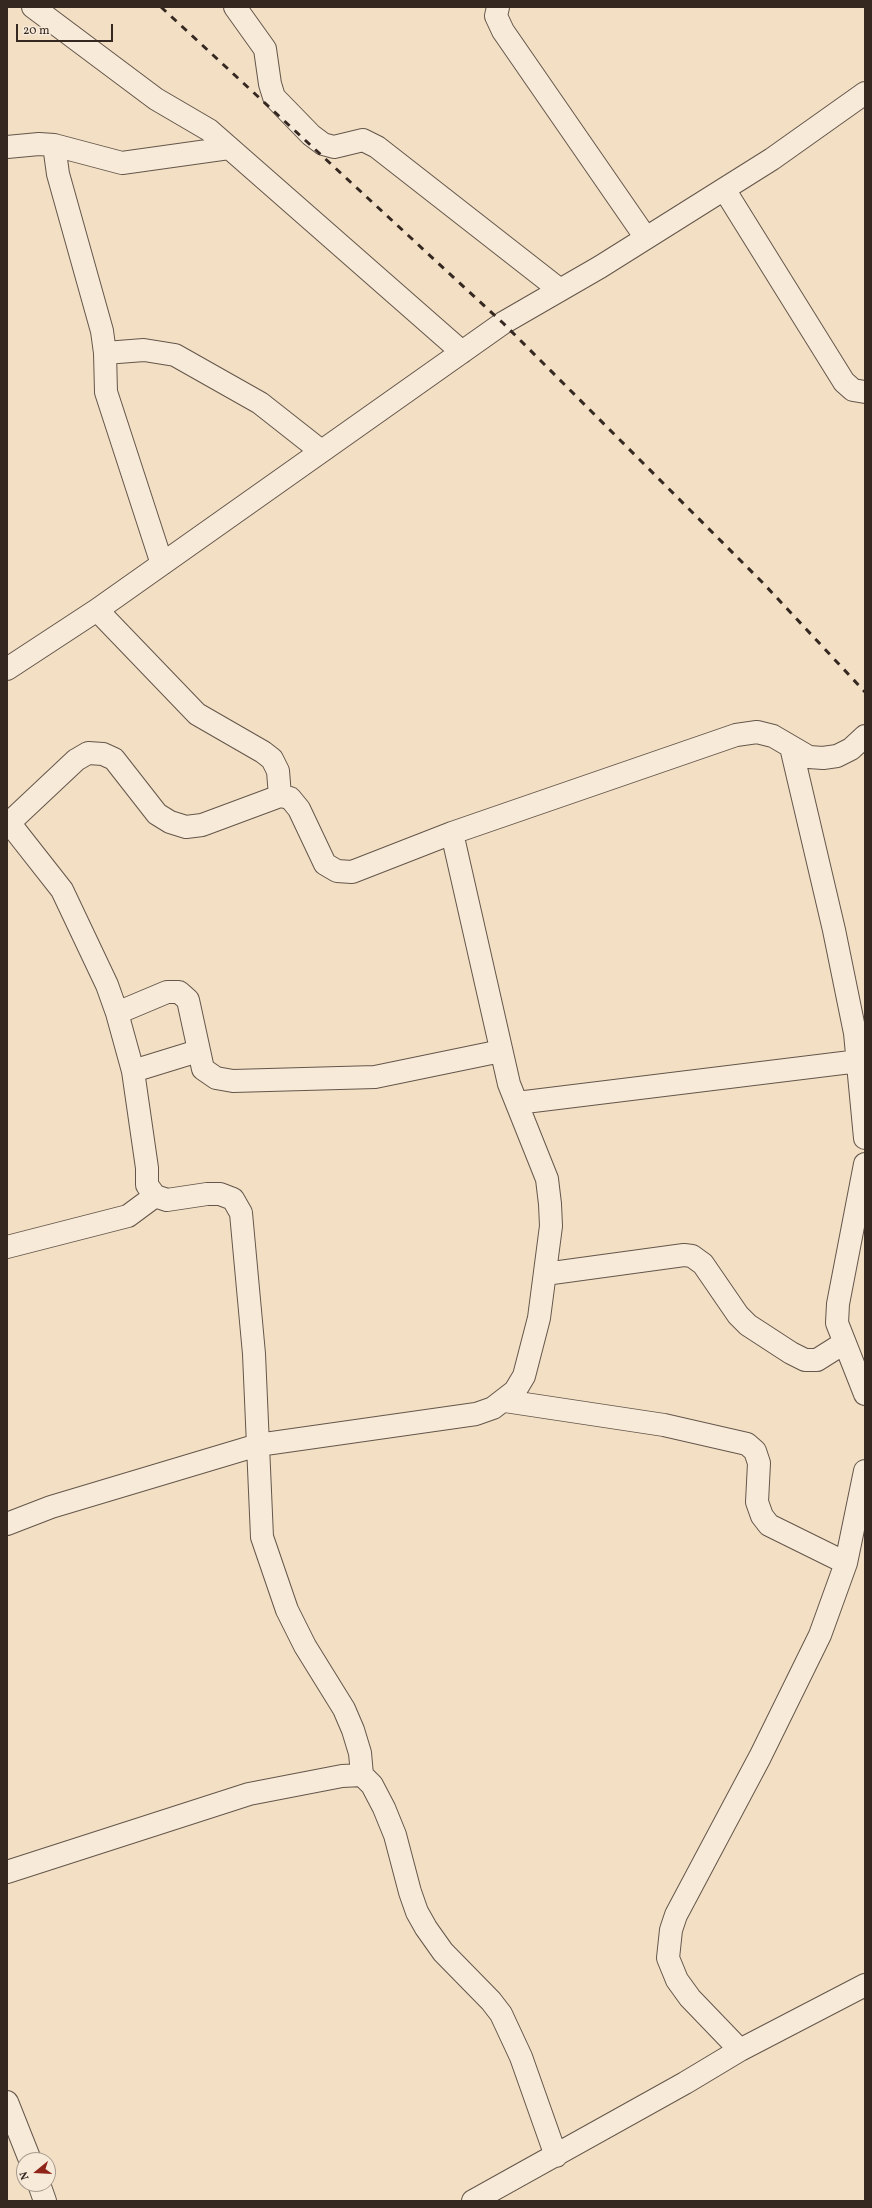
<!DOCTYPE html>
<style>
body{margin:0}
#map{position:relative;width:872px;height:2208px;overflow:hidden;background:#f2dfc4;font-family:Vollkorn,serif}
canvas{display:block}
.frame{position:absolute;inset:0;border:8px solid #352821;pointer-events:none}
.north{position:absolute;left:16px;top:2152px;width:40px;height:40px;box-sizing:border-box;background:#f7ead9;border:1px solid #a99c8f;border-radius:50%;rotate:252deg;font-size:11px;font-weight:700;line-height:16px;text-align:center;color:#352821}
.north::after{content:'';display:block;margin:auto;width:14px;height:18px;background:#8f2418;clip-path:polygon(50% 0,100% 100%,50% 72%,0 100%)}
.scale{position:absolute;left:16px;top:24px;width:97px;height:18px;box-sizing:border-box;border:2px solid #352821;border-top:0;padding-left:5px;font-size:12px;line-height:14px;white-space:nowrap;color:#352821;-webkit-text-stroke:3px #f7ead9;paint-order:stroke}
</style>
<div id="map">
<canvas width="872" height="2208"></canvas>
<div class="frame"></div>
<div class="north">N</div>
<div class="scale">20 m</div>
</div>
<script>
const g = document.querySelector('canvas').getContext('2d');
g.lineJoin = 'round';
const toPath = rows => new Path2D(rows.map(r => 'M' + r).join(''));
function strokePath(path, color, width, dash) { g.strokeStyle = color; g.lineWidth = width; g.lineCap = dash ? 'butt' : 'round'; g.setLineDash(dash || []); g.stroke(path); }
const minor = toPath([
 [33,7,156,99,209,130,462,352],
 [235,7,265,49,270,84,274,97,311,135,323,144,334,147,363,140,377,147,560,290],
 [498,7,496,16,503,31,646,238],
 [54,145,58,174,102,331,105,353,106,392,162,564],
 [7,147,39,144,54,145,122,163,229,148],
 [724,189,844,382,853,390,865,392],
 [105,353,144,350,175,355,260,403,321,451],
 [97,610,197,714,263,752,272,759,278,771,280,796],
 [7,669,97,610,503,323,600,267,772,159,865,93],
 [791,747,834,930,855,1033,865,1138],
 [7,820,62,890,107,985,117,1013,133,1071,147,1168,147,1185,155,1196,167,1200,207,1194,220,1194,233,1199,241,1213,254,1354,262,1537,287,1610,305,1646,344,1709,353,1730,360,1753,362,1775],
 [9,823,76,760,88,753,103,754,114,759,157,814,170,822,186,827,202,825,280,796,290,798,299,809,325,864,337,871,352,872,452,833,736,735,757,732,773,736,809,757,823,758,837,756,851,749,865,736],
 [117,1013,167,992,179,992,188,1000,203,1069,216,1078,233,1081,375,1077,501,1051],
 [133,1071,198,1051],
 [517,1103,859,1061],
 [865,1164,838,1304,837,1323,865,1394],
 [7,1247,128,1216,155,1196],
 [545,1274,684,1255,692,1256,703,1264,738,1315,748,1325,791,1353,805,1360,817,1360,844,1343],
 [505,1401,664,1425,747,1444,755,1451,759,1463,757,1502,762,1516,769,1525,846,1563],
 [7,1524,51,1507,258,1445,476,1414,493,1408,515,1391,524,1376,539,1318,551,1226,550,1204,547,1179,509,1084,452,833],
 [7,1872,249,1794,342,1776,362,1775,372,1785,384,1808,395,1835,410,1892,417,1912,426,1928,443,1952,491,2001,501,2014,521,2057,556,2156],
 [740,2050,690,1998,677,1980,668,1958,671,1930,676,1915,760,1757,820,1635,846,1563,865,1471],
 [7,2102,30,2160],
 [39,2184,45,2201],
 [473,2201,685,2083,740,2050,865,1985]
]);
strokePath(minor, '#64564a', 24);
strokePath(minor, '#f7ead9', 22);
strokePath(toPath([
 [161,7,503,323,763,583,865,692]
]), '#352821', 3, [7, 7]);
</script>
